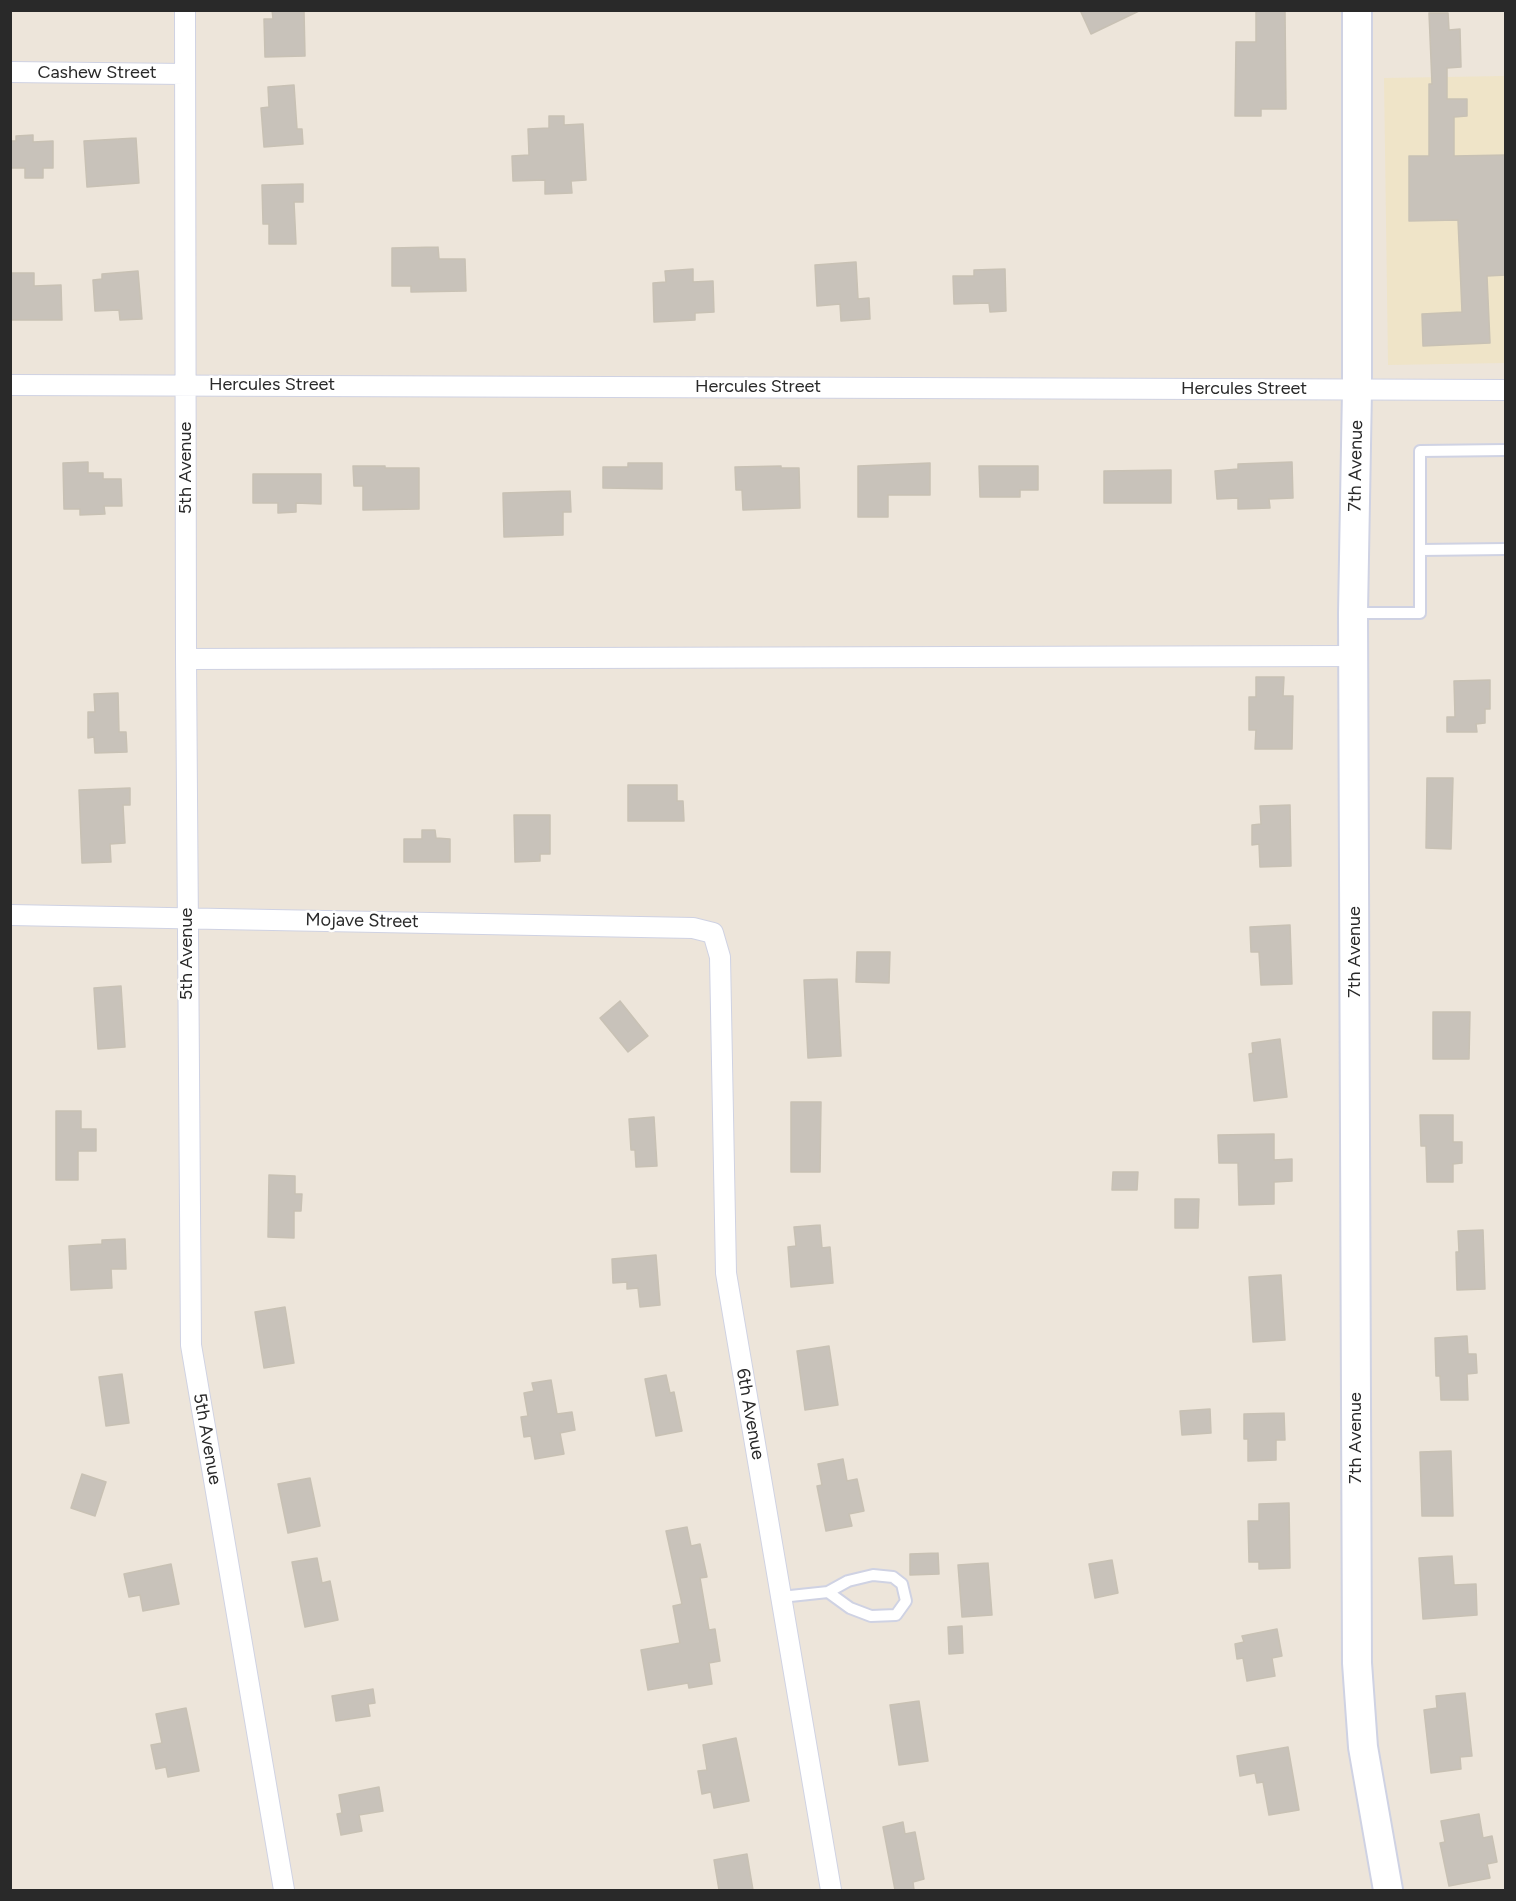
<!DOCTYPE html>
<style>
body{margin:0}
#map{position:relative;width:1516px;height:1901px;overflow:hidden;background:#ede5da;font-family:Figtree,sans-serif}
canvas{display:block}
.frame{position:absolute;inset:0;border:12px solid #292929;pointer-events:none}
</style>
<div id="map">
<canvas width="1516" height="1901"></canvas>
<div class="frame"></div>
</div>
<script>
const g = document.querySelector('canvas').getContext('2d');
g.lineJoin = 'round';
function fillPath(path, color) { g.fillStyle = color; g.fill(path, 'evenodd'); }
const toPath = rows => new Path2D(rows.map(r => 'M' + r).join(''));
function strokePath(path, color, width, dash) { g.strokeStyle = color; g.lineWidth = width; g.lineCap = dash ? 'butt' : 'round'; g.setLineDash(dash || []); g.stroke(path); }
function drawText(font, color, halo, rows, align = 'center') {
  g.font = font + ' Figtree,sans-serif'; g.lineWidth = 5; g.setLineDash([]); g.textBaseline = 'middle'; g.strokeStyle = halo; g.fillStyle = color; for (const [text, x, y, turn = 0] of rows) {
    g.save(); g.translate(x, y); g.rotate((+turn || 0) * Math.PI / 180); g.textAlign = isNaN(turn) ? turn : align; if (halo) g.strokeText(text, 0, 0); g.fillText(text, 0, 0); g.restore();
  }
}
fillPath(toPath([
 [1505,76,1505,363,1388,365,1384,78]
]), '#efe4c8');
const building = toPath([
 [272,10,304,10,305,56,265,57,264,19,273,19,272,10],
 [1080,10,1141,10,1091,34,1080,10],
 [1256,10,1285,10,1286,109,1261,109,1261,116,1235,116,1236,42,1256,42,1256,10],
 [1429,13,1448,13,1449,30,1460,29,1461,67,1447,68,1447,99,1467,99,1467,116,1454,117,1454,156,1506,155,1506,275,1487,276,1490,343,1423,346,1422,314,1462,312,1458,220,1409,221,1409,156,1429,156,1429,84,1432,84,1429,13],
 [294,85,297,129,302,129,303,144,264,147,261,108,269,107,268,87,294,85],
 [549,116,564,116,564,125,583,124,586,180,571,181,572,193,545,194,545,180,513,181,512,156,529,155,528,129,549,128,549,116],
 [33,135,33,142,53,141,53,168,43,168,43,178,25,178,25,168,10,168,10,141,16,141,16,136,33,135],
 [136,138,139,183,87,187,84,141,136,138],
 [303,184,303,202,294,202,296,244,269,244,269,224,263,224,262,185,303,184],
 [438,247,439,259,465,259,466,291,411,292,411,286,392,286,392,248,438,247],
 [856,262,858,299,869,298,870,319,841,321,840,304,817,306,815,265,856,262],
 [693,269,693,282,713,281,714,312,695,313,695,320,654,322,653,283,666,282,665,271,693,269],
 [1005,269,1006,311,990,312,989,303,954,304,953,276,974,276,974,270,1005,269],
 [138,271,142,319,120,320,119,310,95,311,93,280,102,279,102,274,138,271],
 [10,273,34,273,34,286,61,285,62,320,10,320,10,273],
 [88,462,88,473,103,473,103,479,121,479,122,506,104,506,105,514,80,515,80,509,64,509,63,463,88,462],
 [1292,462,1293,498,1269,499,1270,508,1238,509,1238,498,1217,499,1215,471,1238,469,1238,464,1292,462],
 [628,463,662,463,662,489,603,488,603,467,628,467,628,463],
 [930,463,930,495,888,495,888,517,858,517,858,466,930,463],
 [353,466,385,466,385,468,419,468,419,509,363,510,363,486,354,486,353,466],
 [781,466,781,468,799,468,800,508,743,510,742,490,736,490,735,467,781,466],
 [979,466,1038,466,1038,490,1020,490,1020,497,980,497,979,466],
 [1171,470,1171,503,1104,503,1104,471,1171,470],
 [253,474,321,474,321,504,296,503,296,512,278,513,278,503,253,503,253,474],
 [570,491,571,512,563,512,563,535,504,537,503,493,570,491],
 [1256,677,1284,677,1283,696,1293,696,1292,749,1255,749,1256,730,1249,730,1249,697,1256,697,1256,677],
 [1490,680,1490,709,1485,709,1485,723,1476,724,1477,732,1447,732,1447,717,1455,717,1454,681,1490,680],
 [118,693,119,732,126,732,127,752,95,753,94,737,88,738,88,712,95,712,94,694,118,693],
 [1427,778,1453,778,1451,849,1426,848,1427,778],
 [628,785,677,785,677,801,683,801,684,821,628,821,628,785],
 [130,788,130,805,123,805,125,843,110,844,111,862,82,863,79,790,130,788],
 [1290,805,1291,866,1260,867,1259,844,1252,845,1252,825,1261,824,1260,806,1290,805],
 [514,815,550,815,550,854,540,854,540,861,515,862,514,815],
 [422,830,435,830,436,838,450,839,450,862,404,862,404,839,422,839,422,830],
 [1290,925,1292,984,1261,985,1259,952,1251,952,1250,927,1290,925],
 [857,952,890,952,889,983,856,982,857,952],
 [837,979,841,1056,808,1058,804,980,837,979],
 [121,986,125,1047,98,1049,94,988,121,986],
 [620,1001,648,1036,628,1052,600,1018,620,1001],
 [1433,1012,1470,1012,1469,1059,1433,1059,1433,1012],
 [1280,1039,1287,1097,1254,1101,1249,1054,1253,1053,1252,1043,1280,1039],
 [791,1102,821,1102,820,1172,791,1172,791,1102],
 [56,1111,81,1111,81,1129,96,1129,96,1151,78,1151,78,1180,56,1180,56,1111],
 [1420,1115,1453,1115,1453,1142,1462,1142,1462,1163,1453,1164,1453,1182,1427,1182,1426,1146,1421,1146,1420,1115],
 [654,1117,657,1166,636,1167,635,1150,631,1150,629,1119,654,1117],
 [1274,1134,1274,1160,1292,1159,1292,1181,1274,1182,1274,1204,1239,1205,1238,1163,1219,1163,1218,1135,1274,1134],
 [1113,1172,1138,1172,1137,1190,1112,1190,1113,1172],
 [269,1175,295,1176,295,1194,302,1194,301,1211,294,1211,294,1238,268,1237,269,1175],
 [1175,1199,1199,1199,1198,1228,1175,1228,1175,1199],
 [820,1225,822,1248,830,1247,833,1283,791,1287,788,1247,796,1246,794,1227,820,1225],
 [1483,1230,1485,1289,1457,1290,1456,1252,1459,1252,1458,1231,1483,1230],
 [125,1239,126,1269,111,1269,112,1288,71,1290,69,1246,102,1244,102,1240,125,1239],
 [656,1255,660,1305,640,1307,638,1288,627,1289,627,1282,613,1283,612,1259,656,1255],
 [1281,1275,1285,1340,1253,1342,1249,1277,1281,1275],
 [285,1307,294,1363,264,1368,255,1312,285,1307],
 [1467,1336,1468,1354,1476,1354,1477,1373,1467,1374,1468,1400,1441,1400,1440,1376,1436,1376,1435,1338,1467,1336],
 [829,1346,838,1405,805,1410,797,1351,829,1346],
 [122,1374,129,1423,106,1426,99,1377,122,1374],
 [666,1375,670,1393,674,1392,682,1431,656,1436,645,1379,666,1375],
 [551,1380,557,1414,572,1412,575,1430,560,1433,564,1454,535,1459,531,1436,524,1437,521,1417,528,1416,524,1393,534,1391,532,1383,551,1380],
 [1210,1409,1211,1433,1182,1435,1180,1411,1210,1409],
 [1284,1413,1285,1440,1276,1440,1276,1460,1248,1461,1248,1439,1244,1439,1244,1414,1284,1413],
 [1451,1451,1453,1516,1422,1516,1420,1452,1451,1451],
 [843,1459,847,1481,857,1479,864,1511,849,1514,852,1526,826,1531,817,1486,822,1485,818,1464,843,1459],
 [82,1474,106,1482,95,1516,71,1508,82,1474],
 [310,1478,320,1526,288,1533,278,1484,310,1478],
 [1289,1503,1290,1568,1259,1569,1259,1562,1249,1562,1248,1521,1259,1521,1259,1504,1289,1503],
 [687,1527,691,1546,700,1544,707,1577,700,1578,709,1630,715,1629,720,1661,709,1663,712,1684,689,1688,688,1683,648,1690,641,1650,680,1643,673,1606,682,1604,666,1531,687,1527],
 [938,1553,939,1574,910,1575,910,1554,938,1553],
 [1452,1556,1454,1585,1476,1584,1477,1615,1423,1619,1419,1558,1452,1556],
 [317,1558,322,1583,330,1581,338,1620,305,1627,292,1562,317,1558],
 [1112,1560,1118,1593,1095,1598,1089,1564,1112,1560],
 [988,1563,992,1615,962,1617,958,1565,988,1563],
 [171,1564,179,1604,143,1611,140,1595,129,1597,124,1574,171,1564],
 [962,1626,963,1653,949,1654,948,1627,962,1626],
 [1277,1629,1282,1656,1272,1658,1275,1676,1247,1681,1243,1658,1237,1659,1235,1644,1244,1642,1242,1636,1277,1629],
 [373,1689,375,1703,368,1704,370,1716,336,1721,332,1696,373,1689],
 [1465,1693,1472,1756,1460,1757,1461,1769,1431,1773,1424,1710,1437,1708,1436,1696,1465,1693],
 [919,1701,928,1761,899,1765,890,1705,919,1701],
 [186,1708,199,1771,168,1777,166,1767,156,1769,151,1745,162,1743,156,1714,186,1708],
 [736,1738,749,1801,714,1808,711,1792,702,1794,698,1771,707,1770,703,1745,736,1738],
 [1288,1747,1299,1810,1269,1815,1263,1782,1257,1783,1255,1773,1240,1776,1237,1756,1288,1747],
 [379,1787,383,1811,359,1815,362,1831,341,1835,337,1814,342,1813,339,1795,379,1787],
 [1479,1814,1483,1838,1492,1836,1497,1862,1487,1864,1490,1878,1449,1886,1440,1843,1445,1842,1441,1821,1479,1814],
 [903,1822,905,1834,915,1832,924,1879,913,1882,914,1890,895,1890,883,1827,903,1822],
 [747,1854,753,1890,719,1890,714,1860,747,1854]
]);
fillPath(building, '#c8c2ba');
strokePath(building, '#c8c1b4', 1.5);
const lane = toPath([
 [1420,550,1506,549],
 [1355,613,1420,613,1420,451,1506,450],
 [781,1597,828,1592,850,1608,871,1616,896,1615,906,1601,902,1584,893,1577,873,1575,848,1581,828,1592]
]);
const street = toPath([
 [185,10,186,659,191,1345,284,1890],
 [10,72,184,74],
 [10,385,1506,390],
 [186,659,1354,656],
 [10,915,693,928,713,933,720,957,726,1273,831,1890]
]);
const secondary = toPath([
 [1357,10,1357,390,1353,613,1357,1663,1363,1747,1388,1890]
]);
strokePath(lane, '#cfd2e3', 14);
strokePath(street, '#cfd2e3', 22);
strokePath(secondary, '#cfd2e3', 32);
strokePath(lane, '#fff', 10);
strokePath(street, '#fff', 20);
strokePath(secondary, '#fff', 28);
drawText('18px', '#292929', '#fff', [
 ["Cashew Street",97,73],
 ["Hercules Street",272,385],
 ["Hercules Street",758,387],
 ["Hercules Street",1244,389],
 ["7th Avenue",1356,466,-89],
 ["5th Avenue",186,468,-90],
 ["Mojave Street",362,921,1],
 ["7th Avenue",1355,952,-90],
 ["5th Avenue",187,954,-90],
 ["6th Avenue",750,1414,80],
 ["7th Avenue",1356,1438,-90],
 ["5th Avenue",207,1439,80]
]);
</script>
